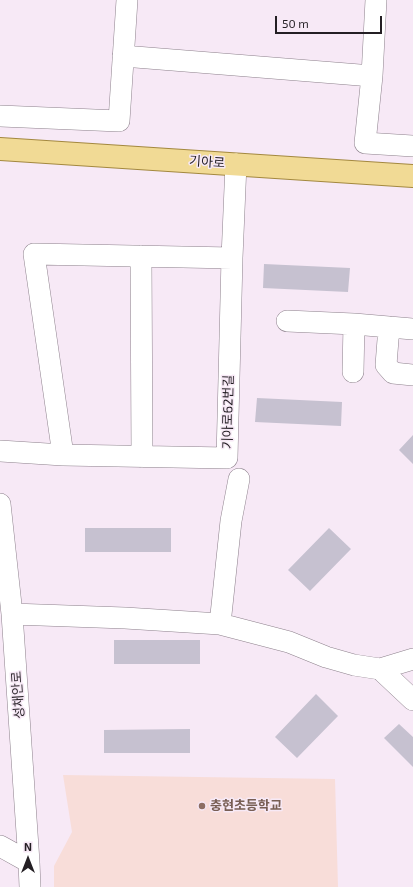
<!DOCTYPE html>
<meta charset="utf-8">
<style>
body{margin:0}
#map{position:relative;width:413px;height:887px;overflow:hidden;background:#f7e9f6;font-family:"Exo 2",sans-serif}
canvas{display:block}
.north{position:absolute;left:8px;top:839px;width:40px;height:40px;-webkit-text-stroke:3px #f7e9f6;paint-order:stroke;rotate:0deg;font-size:11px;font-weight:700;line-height:16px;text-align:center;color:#241f24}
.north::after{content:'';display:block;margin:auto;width:14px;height:18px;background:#241f24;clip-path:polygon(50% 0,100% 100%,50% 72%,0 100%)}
.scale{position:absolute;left:275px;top:16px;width:107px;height:18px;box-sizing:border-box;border:2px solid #241f24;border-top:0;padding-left:5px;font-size:12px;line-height:14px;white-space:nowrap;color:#241f24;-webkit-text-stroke:3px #f7e9f6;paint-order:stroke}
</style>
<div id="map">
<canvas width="413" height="887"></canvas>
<div class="north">N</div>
<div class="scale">50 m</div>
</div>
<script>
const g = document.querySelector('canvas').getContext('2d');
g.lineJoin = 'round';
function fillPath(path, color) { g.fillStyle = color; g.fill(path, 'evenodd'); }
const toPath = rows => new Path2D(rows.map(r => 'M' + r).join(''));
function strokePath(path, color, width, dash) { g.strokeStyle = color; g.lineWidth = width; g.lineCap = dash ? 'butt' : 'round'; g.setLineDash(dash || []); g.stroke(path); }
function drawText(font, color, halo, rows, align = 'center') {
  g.font = font + ' "Exo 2","Noto Sans KR",sans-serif'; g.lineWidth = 3; g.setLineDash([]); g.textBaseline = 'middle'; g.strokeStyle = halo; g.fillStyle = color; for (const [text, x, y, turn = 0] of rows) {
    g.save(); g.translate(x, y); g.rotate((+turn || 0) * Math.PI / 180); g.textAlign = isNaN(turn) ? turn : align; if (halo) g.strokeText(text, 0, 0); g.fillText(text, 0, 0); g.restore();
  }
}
fillPath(toPath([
 [63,775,335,779,338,887,54,887,54,866,72,832]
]), '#f8ddd9');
fillPath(toPath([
 [264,264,350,268,348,292,263,288],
 [257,398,342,402,341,426,255,422],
 [413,435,413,464,399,450],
 [85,528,171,528,171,552,85,552],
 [329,528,351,549,310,591,288,570],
 [114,640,200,640,200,664,114,664],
 [316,694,338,716,297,758,275,737],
 [399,724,413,737,413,767,384,738],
 [190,729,190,753,104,753,104,730]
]), '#c6c1d0');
const minor = toPath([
 [123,56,372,76,376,0],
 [372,76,365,143,413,146],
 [0,116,119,121,127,0],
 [141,256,142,457],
 [287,321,354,324,413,329],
 [389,327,386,365,393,373,413,375],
 [353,372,354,324],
 [0,451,63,455,227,458,232,258,236,164],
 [63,455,34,254,232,258],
 [0,504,12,614,29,862,30,887],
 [12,614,125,618,220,624,289,642,326,657,354,665,380,669,413,659],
 [220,624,231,521,239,479],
 [380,669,413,700],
 [0,846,29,862]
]);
const major = toPath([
 [0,149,413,176]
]);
strokePath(minor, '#8d818c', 22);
strokePath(major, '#a3883f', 24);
strokePath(minor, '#fff', 21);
strokePath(major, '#f1da95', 22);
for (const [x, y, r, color] of [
 [202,806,4,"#8d6e63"]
]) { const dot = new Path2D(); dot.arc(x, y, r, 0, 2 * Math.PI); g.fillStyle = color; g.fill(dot); strokePath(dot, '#f7e9f6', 1.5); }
drawText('13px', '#241f24', '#f7e9f6', [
 ["기아로",207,162,4],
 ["기아로62번길",228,412,-89],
 ["성채안로",18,695,-94]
]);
drawText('bold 13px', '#785e54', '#f7e9f6', [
 ["충현초등학교",210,806]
], 'left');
</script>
